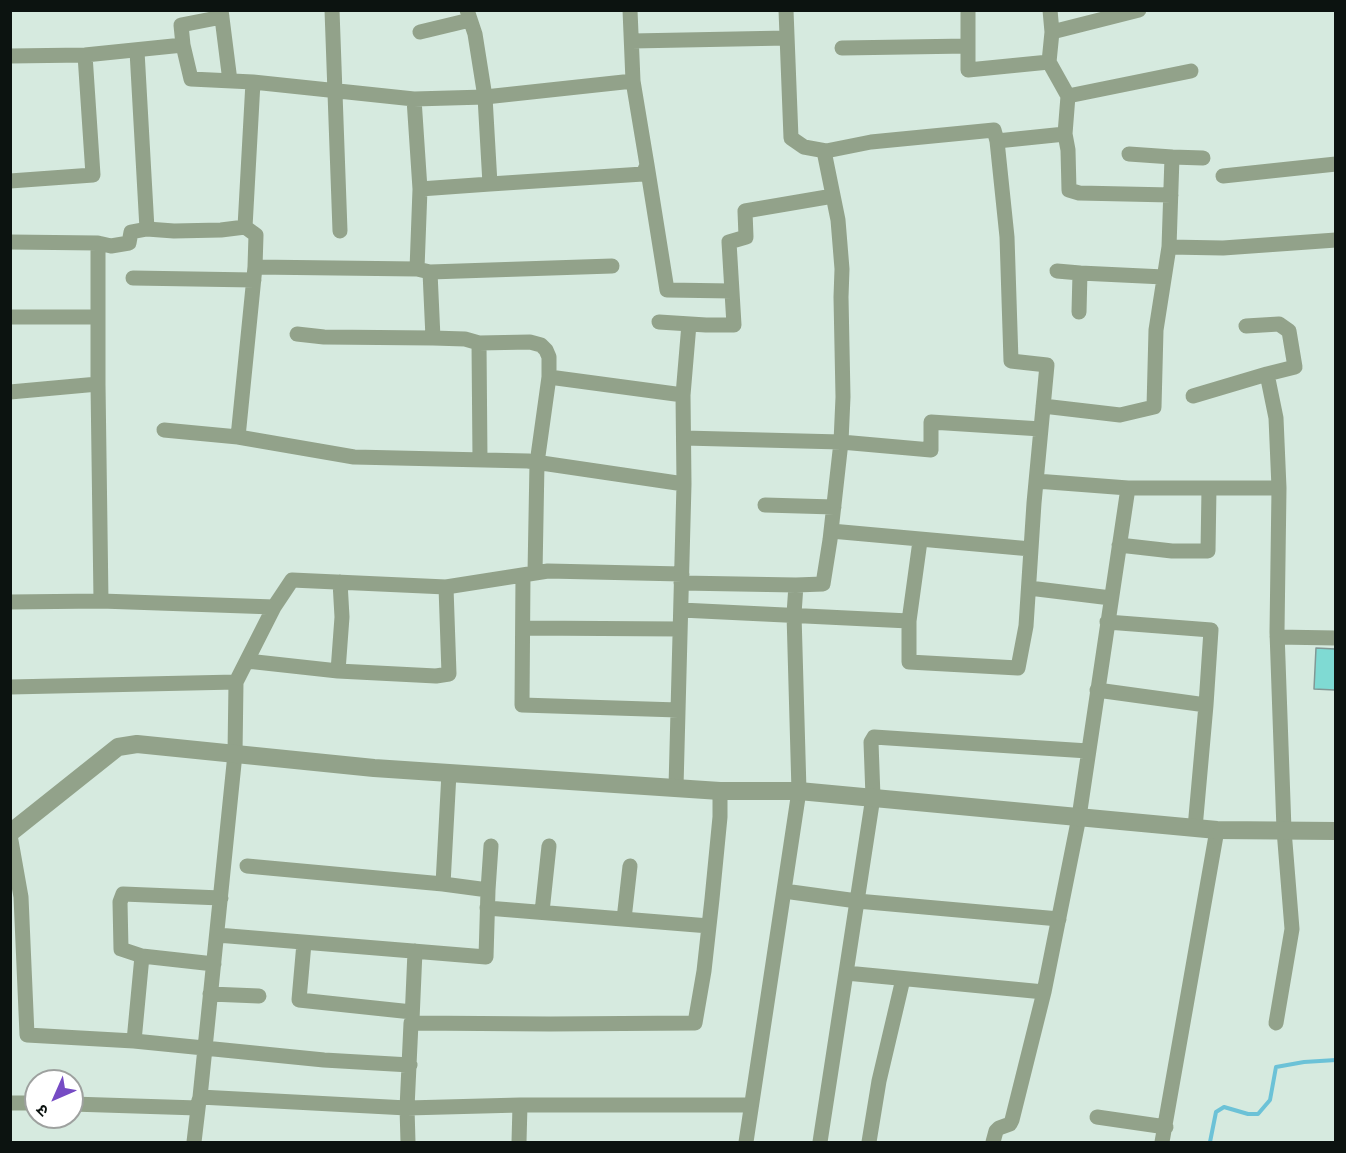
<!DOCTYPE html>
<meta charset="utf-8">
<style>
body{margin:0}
#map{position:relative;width:1346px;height:1153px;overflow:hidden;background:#d6eadf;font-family:"Crimson Pro","Noto Sans Devanagari",serif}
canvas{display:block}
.frame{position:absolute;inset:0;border:12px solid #0c1310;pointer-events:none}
.north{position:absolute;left:24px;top:1069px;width:60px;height:60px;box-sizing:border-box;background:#fff;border:2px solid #9ea19f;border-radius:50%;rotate:225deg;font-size:16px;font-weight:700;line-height:24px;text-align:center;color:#0c1310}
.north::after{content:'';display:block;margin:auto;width:21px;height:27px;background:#764bc4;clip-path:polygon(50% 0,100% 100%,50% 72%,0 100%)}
</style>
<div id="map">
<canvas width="1346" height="1153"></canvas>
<div class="frame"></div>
<div class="north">उ</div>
</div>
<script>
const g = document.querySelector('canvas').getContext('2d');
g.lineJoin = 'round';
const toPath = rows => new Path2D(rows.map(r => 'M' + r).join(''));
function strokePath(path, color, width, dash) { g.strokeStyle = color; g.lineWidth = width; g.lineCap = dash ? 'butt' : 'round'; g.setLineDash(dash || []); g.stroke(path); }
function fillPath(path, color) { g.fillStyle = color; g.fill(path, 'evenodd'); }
strokePath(toPath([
 [1210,1142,1216,1112,1224,1107,1248,1114,1258,1114,1270,1100,1276,1067,1304,1062,1336,1060]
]), '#6cc2d7', 4);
const building = toPath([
 [1316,648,1335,649,1335,690,1314,689,1316,648]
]);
fillPath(building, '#7fdad3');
strokePath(building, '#819895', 1.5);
strokePath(toPath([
 [221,10,230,81],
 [332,10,340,231],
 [630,10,633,81,485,97,414,99,420,189,417,269,255,267,238,437,354,457,528,461,684,484,676,787],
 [786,10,791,138,804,147,826,151],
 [968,10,968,70,1049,62,1052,32,1139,10],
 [1050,10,1052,32],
 [420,32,470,20],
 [632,41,787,38],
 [183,45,181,25,222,17],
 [842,48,968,46],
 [137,51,147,229],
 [10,56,85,55,183,45,191,79,253,82,414,99],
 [253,82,245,227,256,235,255,267],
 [1068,96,1191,71],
 [1065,134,1068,150,1069,190,1079,193,1171,195],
 [1129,154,1172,157],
 [647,165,667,290,732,291],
 [1223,176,1336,164],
 [10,181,93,175,85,55],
 [490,184,643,174,647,165,633,81],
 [420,189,490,184,485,97,475,34,467,10],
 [10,242,98,243,98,384],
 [98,243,111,246,129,243,131,232,147,229,174,231,221,230,245,227],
 [1169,247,1172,157,1203,158],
 [417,269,430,272,612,266],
 [1057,271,1080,273],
 [430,272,433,338],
 [133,278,254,280],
 [1079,312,1080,273,1164,277],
 [10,317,98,317],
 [659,322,706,325,734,325,729,242,746,237,745,211,833,196],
 [1246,326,1279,324,1289,331,1295,367,1267,374],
 [297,334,324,337,433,338,465,339,479,343,530,342,541,345,546,350,549,357,549,377,537,463,535,573],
 [479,343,480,460],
 [549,377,683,395],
 [10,392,98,384,101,601,274,607,236,682,235,754,200,1097,407,1108,520,1105,751,1105],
 [1193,396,1267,374,1276,418,1279,488],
 [1043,406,1120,415,1154,407,1156,330,1169,247,1223,248,1336,240],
 [164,430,238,437],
 [684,438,841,442,931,450,931,422,1041,429],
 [684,484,683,395,689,324],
 [1128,488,1279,488,1277,632,1284,830,1292,929,1276,1023],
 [765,505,834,507],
 [831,531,1031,549],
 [1119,545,1172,551,1208,551,1209,488],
 [523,575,522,705,678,710],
 [681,583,796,585,794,614,799,791,746,1142],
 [796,585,823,584,830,540,841,442,843,397,841,297,842,269,838,220,825,156,826,151,871,142,994,130,997,141],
 [1029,588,1111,598],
 [10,602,101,601],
 [274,607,292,580,446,587,548,571,682,574],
 [681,610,909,621,909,662,1018,668,1026,626,1034,503,1047,365,1011,361,1007,237,997,141,1065,134,1068,96,1049,62],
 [909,621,920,541],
 [1107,622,1211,630,1206,705],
 [524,628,680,629],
 [1277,637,1336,638],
 [247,661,338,671,436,676,449,674,446,587],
 [338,671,342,617,340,582],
 [10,687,236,682],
 [1097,690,1206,705,1195,828],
 [10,835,21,897,27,1035,134,1041,142,956,214,964],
 [247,866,443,884,449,773],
 [488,890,491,846],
 [784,891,857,901,1059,919],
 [487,908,709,926],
 [542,912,549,846],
 [624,919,630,866],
 [217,935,486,957,488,890,443,884],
 [304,943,299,1000,412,1012],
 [142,956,121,949,120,902,123,894,221,898],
 [846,973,1044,992,1079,817,1128,488,1036,481],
 [210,994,259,996],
 [412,1020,415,951],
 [134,1041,324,1060,410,1065],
 [10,1103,36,1103],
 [72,1104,198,1108],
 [1097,1117,1166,1127],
 [194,1142,199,1100],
 [408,1142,407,1108,411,1023,550,1024,695,1023,704,971,712,899,720,817,720,791],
 [519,1142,520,1105],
 [820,1142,873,797,871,742,874,737,1088,751],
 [869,1142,879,1081,903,979],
 [993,1142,996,1131,999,1128,1010,1124,1012,1120,1044,992],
 [1162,1142,1217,830]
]), '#92a28a', 15);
strokePath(toPath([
 [10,833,118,747,137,744,374,768,720,791,799,791,1217,830,1336,831]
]), '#92a28a', 18);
</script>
